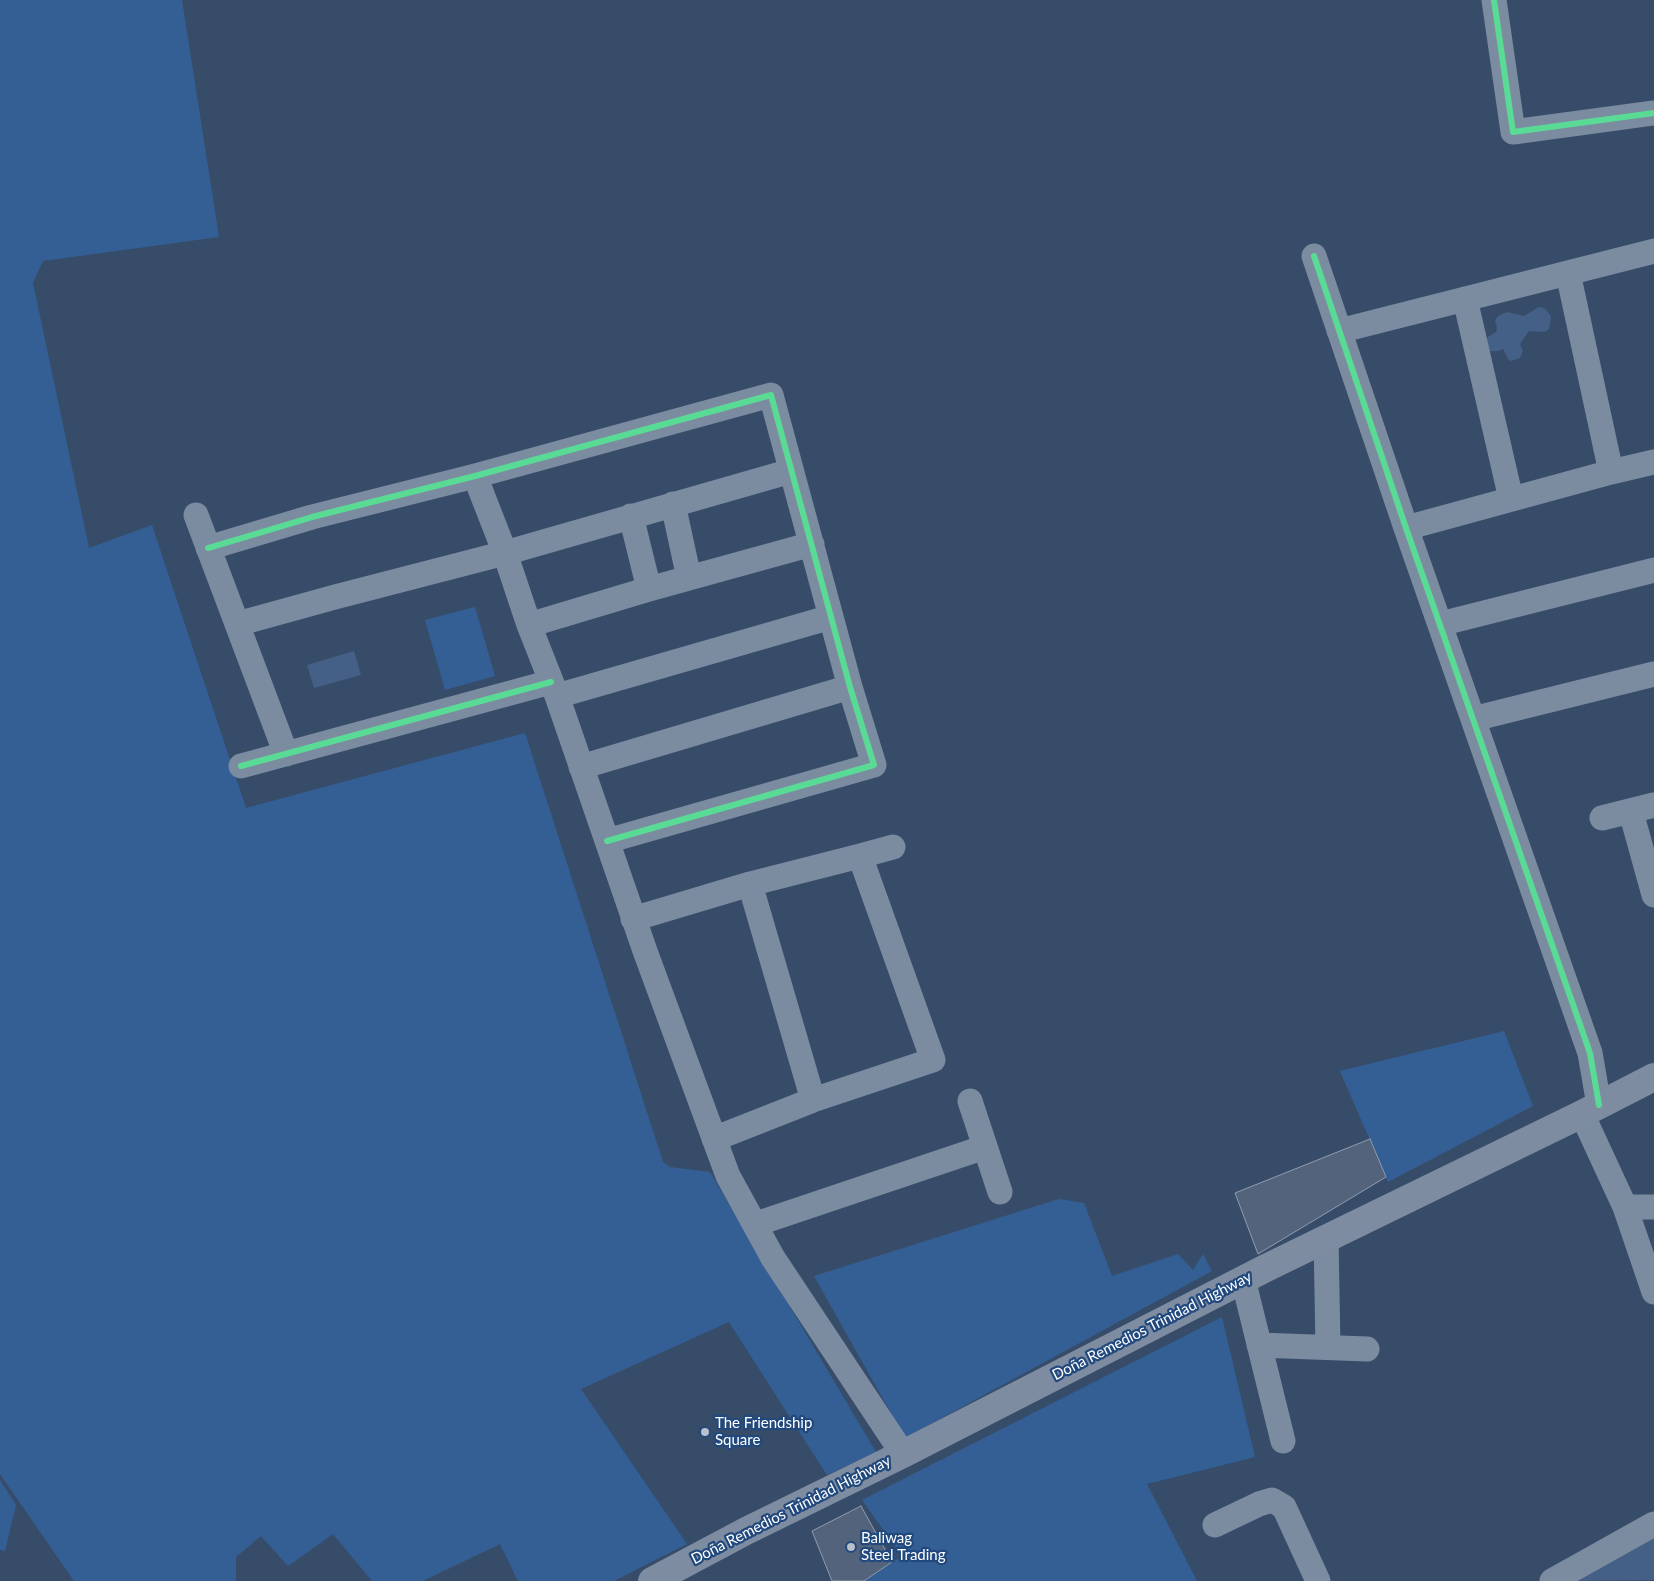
<!DOCTYPE html>
<meta charset="utf-8">
<style>
body{margin:0}
canvas{display:block;background:#364c69}
</style>
<canvas width="1654" height="1581"></canvas>
<script>
const g = document.querySelector('canvas').getContext('2d');
g.lineJoin = 'round';
function fillPath(path, color) { g.fillStyle = color; g.fill(path, 'evenodd'); }
const toPath = rows => new Path2D(rows.map(r => 'M' + r).join(''));
function strokePath(path, color, width, dash) { g.strokeStyle = color; g.lineWidth = width; g.lineCap = dash ? 'butt' : 'round'; g.setLineDash(dash || []); g.stroke(path); }
function drawText(font, color, halo, rows, align = 'center') {
  g.font = font + ' Lato,sans-serif'; g.lineWidth = 4.5; g.setLineDash([]); g.textBaseline = 'middle'; g.strokeStyle = halo; g.fillStyle = color; for (const [text, x, y, turn = 0] of rows) {
    g.save(); g.translate(x, y); g.rotate((+turn || 0) * Math.PI / 180); g.textAlign = isNaN(turn) ? turn : align; if (halo) g.strokeText(text, 0, 0); g.fillText(text, 0, 0); g.restore();
  }
}
fillPath(toPath([
 [0,0,182,0,219,237,43,261,33,283,89,548,152,525,246,808,525,733,663,1162,670,1167,710,1172,876,1452,827,1475,729,1322,581,1389,687,1544,614,1581,518,1581,500,1544,423,1581,372,1581,333,1534,288,1566,261,1536,236,1557,236,1581,74,1581,0,1474],
 [475,607,495,676,445,690,425,620],
 [1504,1031,1533,1106,1388,1182,1340,1071],
 [1059,1199,1084,1203,1112,1276,1178,1254,1193,1270,1203,1254,1212,1271,905,1438,814,1276],
 [1222,1317,1255,1457,1147,1484,1197,1581,865,1581,902,1556,862,1500],
 [0,1480,16,1505,5,1551,0,1550]
]), '#345f95');
fillPath(toPath([
 [1539,307,1544,308,1551,316,1550,326,1548,330,1544,332,1529,331,1520,344,1523,351,1520,358,1511,361,1508,359,1503,349,1498,351,1488,351,1486,338,1496,332,1497,328,1495,320,1498,316,1507,312,1524,316],
 [354,651,361,675,314,688,307,665],
 [1654,1535,1654,1580,1568,1581]
]), '#446086');
const building = toPath([
 [1370,1139,1386,1177,1258,1254,1235,1193,1370,1139],
 [861,1506,892,1562,864,1581,832,1581,812,1531,861,1506]
]);
fillPath(building, '#52637b');
strokePath(building, '#8f9cae', 1);
strokePath(toPath([
 [1494,0,1513,132,1654,113],
 [1314,256,1406,528,1590,1053,1599,1105],
 [1568,273,1611,472],
 [1465,299,1511,499],
 [1339,331,1654,251],
 [475,476,505,553,529,625,557,696,645,951,728,1176,773,1258,903,1454],
 [673,504,689,578],
 [196,515,286,754],
 [631,516,649,589],
 [1406,528,1611,472,1654,462],
 [208,548,312,517,475,476,771,395,850,687,874,765,607,841],
 [237,624,335,597,505,553,791,471],
 [1440,624,1654,570],
 [529,625,649,589,812,544],
 [557,696,831,617],
 [1473,719,1654,674],
 [241,766,551,682],
 [581,767,850,687],
 [1631,812,1654,895],
 [1602,818,1654,805],
 [860,856,893,847],
 [750,884,813,1100],
 [633,919,750,884,860,856,933,1060,813,1100,714,1139],
 [970,1101,1000,1192],
 [1582,1114,1625,1207,1654,1292],
 [1625,1207,1654,1207],
 [756,1224,985,1147],
 [1326,1238,1328,1347],
 [1243,1279,1283,1441],
 [1259,1345,1367,1349],
 [1215,1525,1259,1504,1272,1500,1284,1507,1318,1581],
 [1552,1581,1654,1524]
]), '#7c8ca0', 25);
strokePath(toPath([
 [652,1581,746,1531,903,1454,1266,1268,1582,1114,1654,1077]
]), '#7d8ca0', 28);
strokePath(toPath([
 [1494,0,1513,132,1654,113],
 [1314,256,1406,528,1590,1053,1599,1105],
 [208,548,312,517,475,476,771,395,850,687,874,765,607,841],
 [241,766,551,682]
]), '#5adb95', 6);
for (const [x, y, r, color] of [
 [705,1432,5,"#b9c0ca"],
 [851,1547,5,"#b9c0ca"]
]) { const dot = new Path2D(); dot.arc(x, y, r, 0, 2 * Math.PI); g.fillStyle = color; g.fill(dot); strokePath(dot, '#21497e', 2); }
drawText('15px', '#fff', '#21497e', [
 ["Doña Remedios Trinidad Highway",1152,1326,-27],
 ["Doña Remedios Trinidad Highway",791,1510,-27]
]);
drawText('15px', '#fff', '#21497e', [
 ["The Friendship",715,1423],
 ["Square",715,1440],
 ["Baliwag",861,1538],
 ["Steel Trading",861,1555]
], 'left');
</script>
